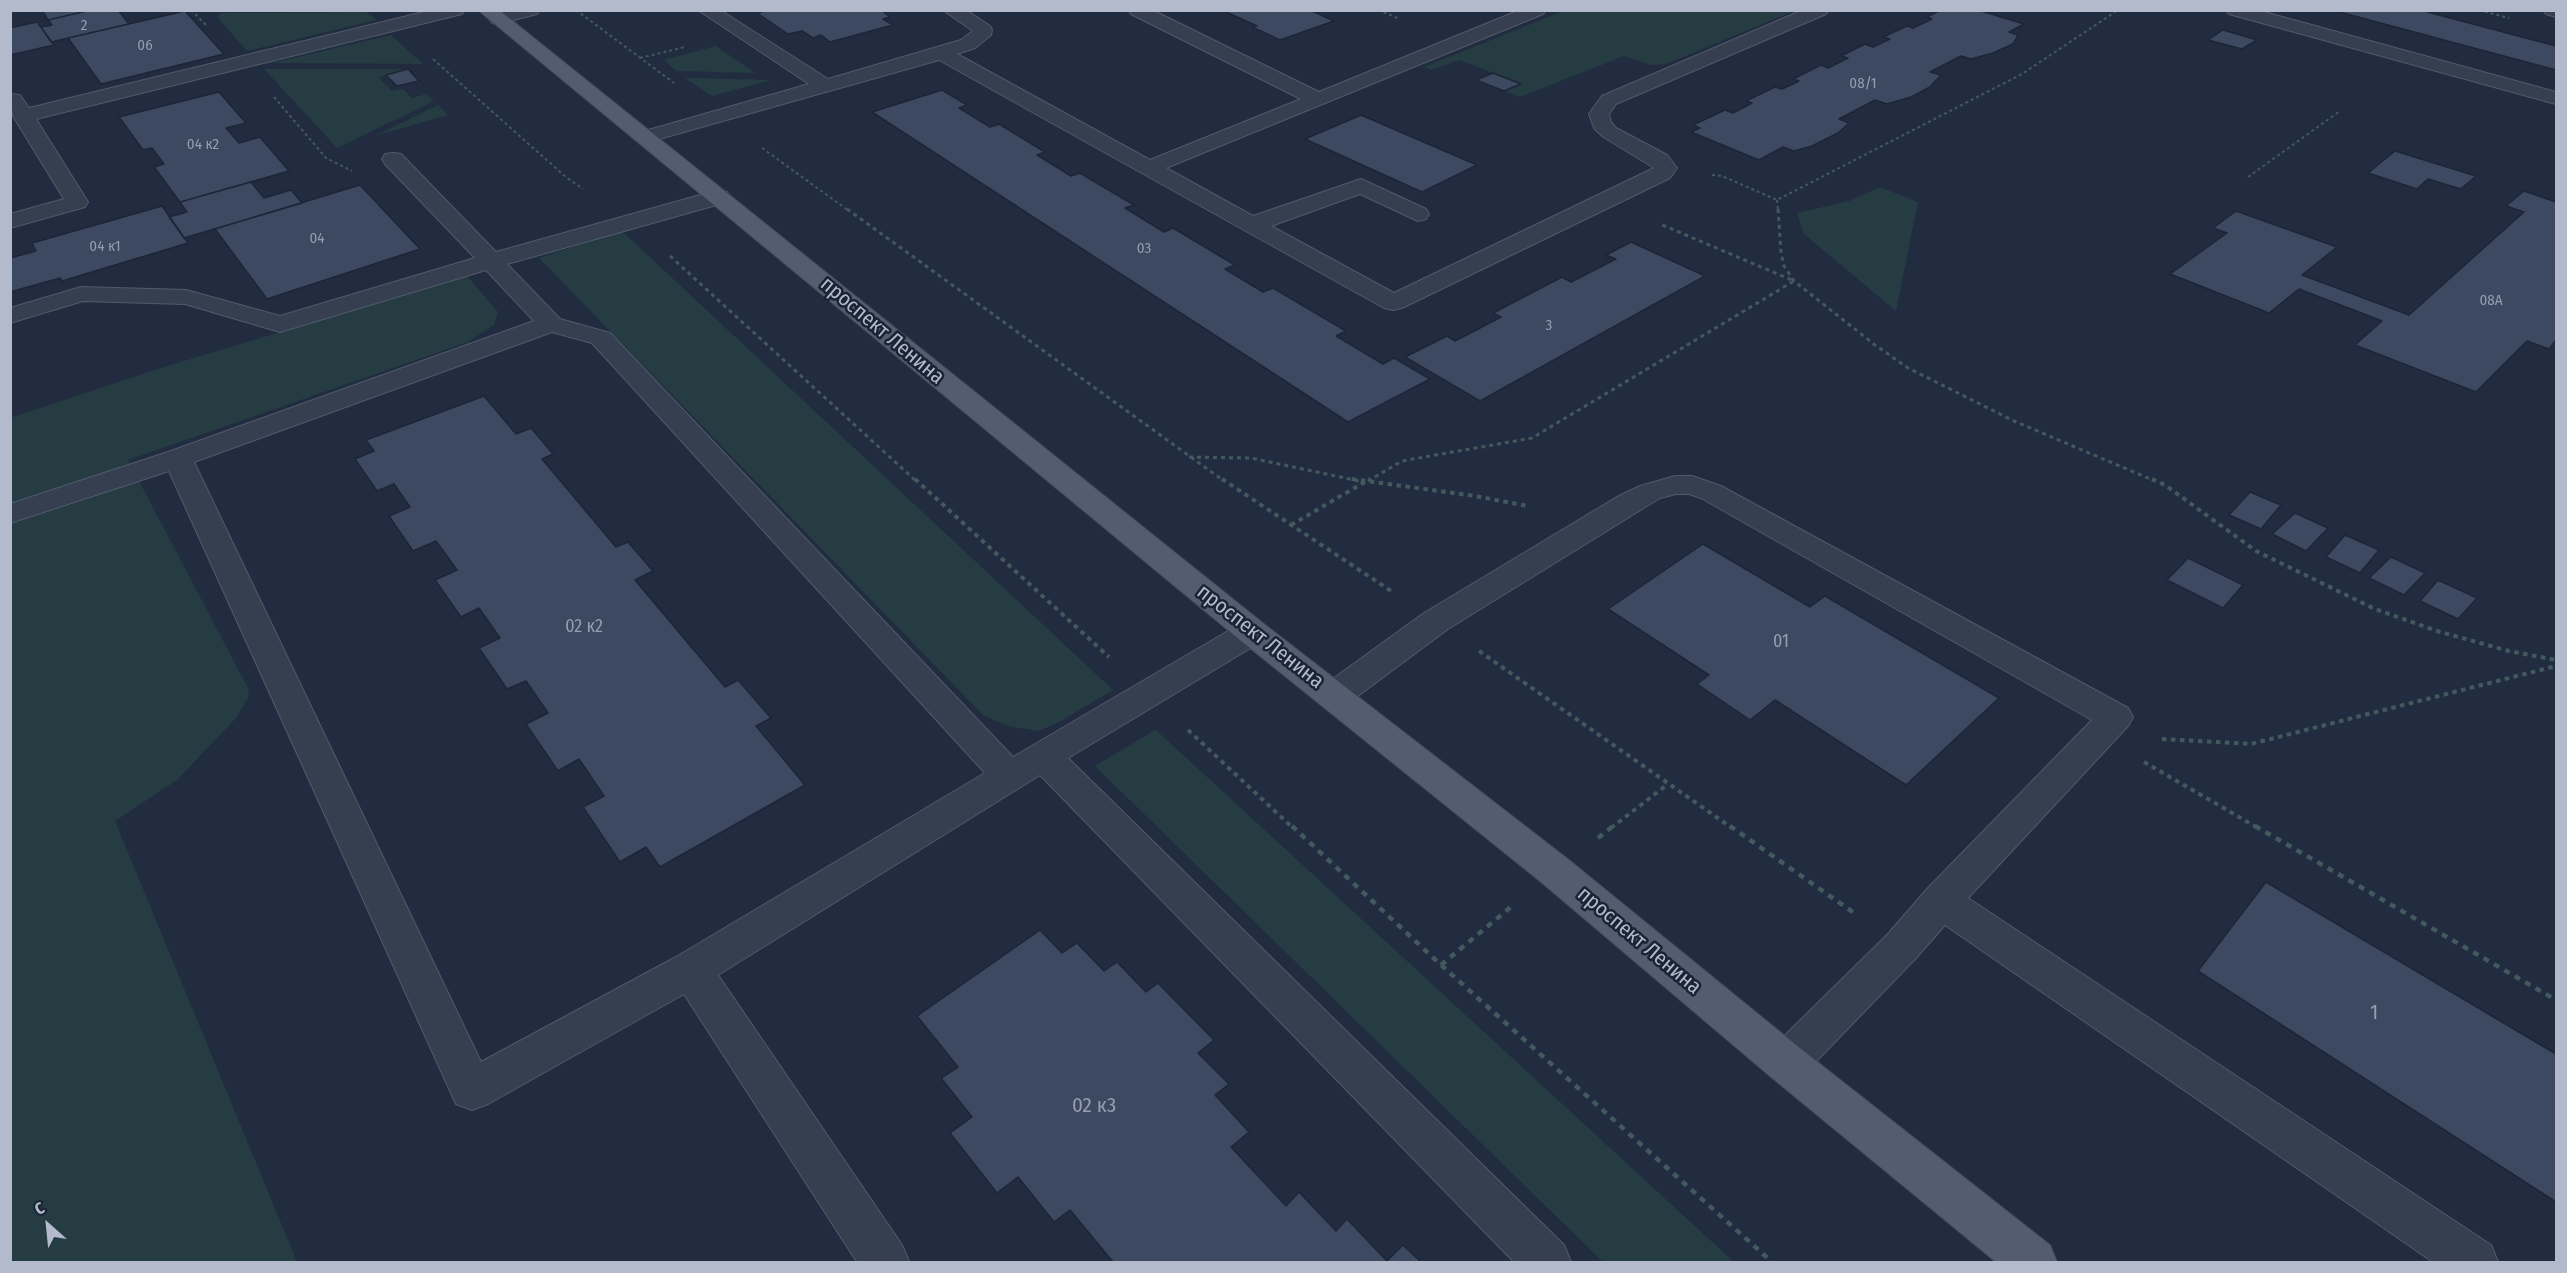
<!DOCTYPE html>
<meta charset="utf-8">
<style>
body{margin:0}
#map{position:relative;width:2567px;height:1273px;overflow:hidden;background:#222c41;font-family:"Fira Sans Condensed",sans-serif}
canvas{display:block}
.frame{position:absolute;inset:0;border:12px solid #b2bacb;pointer-events:none}
.north{position:absolute;left:18px;top:1195px;width:60px;height:60px;-webkit-text-stroke:4px #1b2435;paint-order:stroke;rotate:333deg;font-size:16px;font-weight:700;line-height:24px;text-align:center;color:#b2bacb}
.north::after{content:'';display:block;margin:auto;width:21px;height:27px;background:#b2bacb;clip-path:polygon(50% 0,100% 100%,50% 72%,0 100%)}
</style>
<div id="map">
<canvas width="2567" height="1273"></canvas>
<div class="frame"></div>
<div class="north">С</div>
</div>
<script>
const g = document.querySelector('canvas').getContext('2d');
g.lineJoin = 'round';
function fillPath(path, color) { g.fillStyle = color; g.fill(path, 'evenodd'); }
const toPath = rows => new Path2D(rows.map(r => 'M' + r).join(''));
function strokePath(path, color, width, dash) { g.strokeStyle = color; g.lineWidth = width; g.lineCap = dash ? 'butt' : 'round'; g.setLineDash(dash || []); g.stroke(path); }
function drawText(font, color, halo, rows, align = 'center') {
  g.font = font + ' "Fira Sans Condensed",sans-serif'; g.lineWidth = 5; g.setLineDash([]); g.textBaseline = 'middle'; g.strokeStyle = halo; g.fillStyle = color; for (const [text, x, y, turn = 0] of rows) {
    g.save(); g.translate(x, y); g.rotate((+turn || 0) * Math.PI / 180); g.textAlign = isNaN(turn) ? turn : align; if (halo) g.strokeText(text, 0, 0); g.fillText(text, 0, 0); g.restore();
  }
}
fillPath(toPath([
 [1563,11,1794,11,1666,64,1651,65,1624,56,1520,97,1504,91,1520,83,1459,60,1432,70,1424,67],
 [366,12,376,20,247,51,217,17,221,13],
 [391,35,423,64,272,63],
 [716,46,755,73,676,71,664,60],
 [264,69,408,69,378,77,392,91,403,89,412,98,426,94,434,101,337,148],
 [685,78,771,80,712,96],
 [438,105,448,115,375,136],
 [1880,187,1918,202,1896,311,1804,234,1797,213,1849,201],
 [622,231,1113,690,1059,722,1039,731,1007,726,983,715,539,258],
 [467,276,498,312,494,325,468,342,128,460,248,688,249,696,236,718,177,780,115,821,297,1262,11,1262,10,418,164,367],
 [1155,730,1156,730,1734,1262,1603,1262,1095,766]
]), '#243c42');
const building = toPath([
 [42,10,91,10,48,20,42,10],
 [91,10,118,10,129,24,51,42,41,27,52,25,48,20,91,10],
 [767,10,881,10,890,17,883,19,893,25,830,42,821,35,813,38,802,31,788,34,757,13,767,10],
 [1215,10,1310,10,1334,21,1280,40,1252,27,1257,26,1224,11,1215,10],
 [1941,10,1978,10,2024,24,2009,32,2018,35,2013,44,1993,53,1971,59,1961,56,1930,72,1941,75,1930,87,1911,97,1887,104,1875,100,1839,119,1849,123,1838,133,1812,146,1794,151,1783,147,1759,160,1691,132,1700,128,1693,125,1725,110,1733,113,1752,103,1746,101,1775,87,1782,89,1799,81,1793,79,1821,65,1828,68,1848,58,1841,56,1865,44,1873,47,1890,39,1883,37,1907,26,1913,28,1932,19,1927,17,1941,10],
 [2332,10,2420,10,2556,46,2556,70,2332,10],
 [185,11,224,54,101,84,68,38,185,11],
 [37,22,54,45,10,55,10,28,37,22],
 [2223,30,2257,40,2242,49,2208,40,2223,30],
 [408,69,419,81,397,86,386,75,408,69],
 [1493,73,1521,84,1504,91,1476,80,1493,73],
 [942,90,967,105,959,108,990,127,999,124,1045,152,1037,155,1071,176,1080,173,1134,205,1125,208,1164,232,1173,228,1235,265,1225,269,1263,292,1273,288,1346,331,1336,336,1383,364,1394,358,1430,379,1348,422,872,112,942,90],
 [219,92,246,123,226,128,239,143,260,137,289,171,180,202,154,167,164,164,152,148,143,150,119,117,219,92],
 [1361,115,1477,165,1422,192,1305,139,1361,115],
 [2395,151,2476,176,2461,189,2428,179,2417,189,2368,173,2395,151],
 [251,182,264,198,291,190,302,203,184,238,169,217,187,212,180,202,251,182],
 [360,185,420,249,267,299,215,229,360,185],
 [2524,191,2556,202,2556,340,2549,349,2527,341,2476,392,2355,345,2382,321,2299,289,2269,313,2170,274,2227,233,2213,228,2236,211,2337,247,2302,275,2409,315,2524,212,2506,206,2524,191],
 [162,206,188,243,62,281,60,278,10,292,10,258,36,251,32,243,162,206],
 [1631,242,1705,276,1480,401,1405,357,1447,336,1455,341,1501,317,1493,313,1562,277,1571,282,1616,259,1606,255,1631,242],
 [484,396,516,434,531,428,553,454,542,459,616,547,628,542,653,571,635,580,725,687,738,680,771,718,756,726,805,785,660,867,646,847,620,862,583,807,604,796,579,759,558,771,526,724,548,713,526,681,507,689,479,648,500,638,479,608,461,617,435,580,457,570,436,541,413,551,389,516,410,507,394,484,377,491,355,459,374,451,366,440,484,396],
 [2250,492,2281,505,2261,529,2229,515,2250,492],
 [2295,513,2328,528,2306,551,2272,534,2295,513],
 [2345,535,2379,550,2360,573,2326,557,2345,535],
 [1703,544,1810,607,1825,596,1999,698,1906,785,1775,700,1750,720,1697,684,1709,675,1608,609,1703,544],
 [2391,557,2425,573,2404,595,2369,578,2391,557],
 [2188,558,2243,585,2223,608,2167,580,2188,558],
 [2438,580,2477,598,2458,619,2420,601,2438,580],
 [2266,882,2556,1054,2556,1202,2198,971,2266,882],
 [1040,930,1062,953,1077,943,1104,971,1117,962,1146,992,1158,983,1214,1040,1198,1053,1229,1084,1215,1095,1249,1132,1231,1147,1286,1206,1299,1192,1336,1231,1347,1219,1387,1261,1403,1245,1421,1262,1113,1262,1070,1210,1054,1222,1018,1177,997,1193,950,1133,972,1117,941,1078,958,1067,917,1016,1040,930]
]);
fillPath(building, '#3d4961');
strokePath(building, '#1d2637', 1.5);
const minor = toPath([
 [432,10,465,10,462,14,36,119,88,202,85,207,10,228,10,214,64,199,13,116,10,94,20,95,29,108,432,10],
 [509,10,540,10,537,14,498,24,492,23,489,19,492,15,509,10],
 [698,10,720,10,828,79,961,40,973,31,943,10,966,10,990,26,992,30,991,35,975,48,957,54,1150,160,1301,99,1131,14,1128,10,1152,10,1319,92,1520,10,1546,10,1543,14,1166,168,1253,216,1361,179,1426,209,1429,214,1426,219,1418,221,1360,194,1271,226,1394,293,1654,168,1602,136,1594,128,1589,114,1602,96,1803,10,1829,10,1826,14,1616,104,1609,114,1611,122,1616,128,1667,155,1677,168,1670,178,1402,308,1393,310,1384,308,939,60,652,141,645,143,638,141,635,137,638,133,809,84,698,10],
 [2226,10,2257,10,2556,92,2556,104,2229,14,2226,10],
 [2543,10,2556,10,2556,17,2546,14,2543,10],
 [393,153,401,154,496,252,711,192,719,190,727,192,730,197,727,202,507,264,560,319,610,333,1013,757,1240,624,1252,621,1264,624,1268,632,1264,640,1068,758,1564,1245,1571,1262,1514,1262,1040,775,718,975,902,1245,909,1262,857,1262,684,994,488,1104,472,1110,456,1104,169,471,10,523,10,504,168,452,534,321,486,270,280,332,185,304,83,301,10,323,10,308,81,287,186,290,280,316,475,258,385,164,382,159,385,154,393,153],
 [552,332,592,343,985,773,676,957,481,1062,194,462,552,332],
 [1675,476,1692,476,1721,486,2128,708,2133,717,2128,726,1968,898,2491,1245,2498,1262,2433,1262,1945,925,1916,958,1801,1077,1786,1083,1771,1077,1764,1063,1771,1049,1888,934,1927,889,2092,720,1701,498,1689,494,1676,494,1660,498,1448,629,1347,704,1335,707,1323,704,1318,695,1323,686,1424,613,1617,497,1640,486,1675,476]
]);
const major = toPath([
 [478,10,499,10,1264,624,1569,860,1801,1049,2050,1245,2057,1262,1996,1262,1771,1077,1541,882,1240,640,478,10]
]);
strokePath(minor, '#515a6b', 2);
strokePath(major, '#3f4859', 2);
strokePath(toPath([
 [191,10,207,26],
 [576,10,674,83],
 [1378,10,1400,19],
 [2479,10,2509,18],
 [640,58,685,47],
 [433,59,567,178,583,189],
 [274,97,326,158,352,171],
 [762,148,849,211],
 [1712,175,1722,176,1777,200,2022,74,2118,10],
 [2248,177,2340,111],
 [1777,200,1778,211]
]), '#42595e', 2, [3, 3]);
strokePath(toPath([
 [847,209,1224,481],
 [1778,209,1781,253,1784,266,1794,281,1875,345,1908,368,2014,421,2155,481],
 [670,256,916,481],
 [1189,457,1251,458,1359,481],
 [1368,481,1402,461,1532,438,1794,281,1660,224]
]), '#42595e', 3, [4, 4]);
strokePath(toPath([
 [915,479,1109,657],
 [1222,479,1391,591],
 [1352,479,1475,496,1528,506],
 [2152,479,2165,485,2256,551,2375,609,2437,631,2509,651,2556,660],
 [1291,525,1370,479],
 [1479,651,1732,828],
 [1188,730,1293,828],
 [2162,739,2251,744,2556,666],
 [2144,762,2258,828],
 [1611,828,1668,784]
]), '#42595e', 4, [4.5, 4.5]);
strokePath(toPath([
 [1292,826,1441,965,1772,1262],
 [1730,826,1857,915],
 [2255,826,2556,1000],
 [1598,838,1613,826],
 [1441,965,1512,906]
]), '#42595e', 4.5, [6, 6]);
fillPath(minor, '#363f50');
fillPath(major, '#545d70');
drawText('15px', '#959eb0', null, [
 ["2",84,26],
 ["06",145,46],
 ["08/1",1863,84],
 ["04 к2",203,145],
 ["04",317,239],
 ["04 к1",105,247],
 ["03",1144,249],
 ["08А",2491,301],
 ["3",1549,326]
]);
drawText('18px', '#959eb0', null, [
 ["02 к2",584,627],
 ["01",1781,642]
]);
drawText('21px', '#b2bacb', '#1b2435', [
 ["проспект Ленина",882,331,40],
 ["проспект Ленина",1260,637,38],
 ["проспект Ленина",1639,941,40]
]);
drawText('21px', '#959eb0', null, [
 ["1",2374,1013],
 ["02 к3",1094,1106]
]);
</script>
